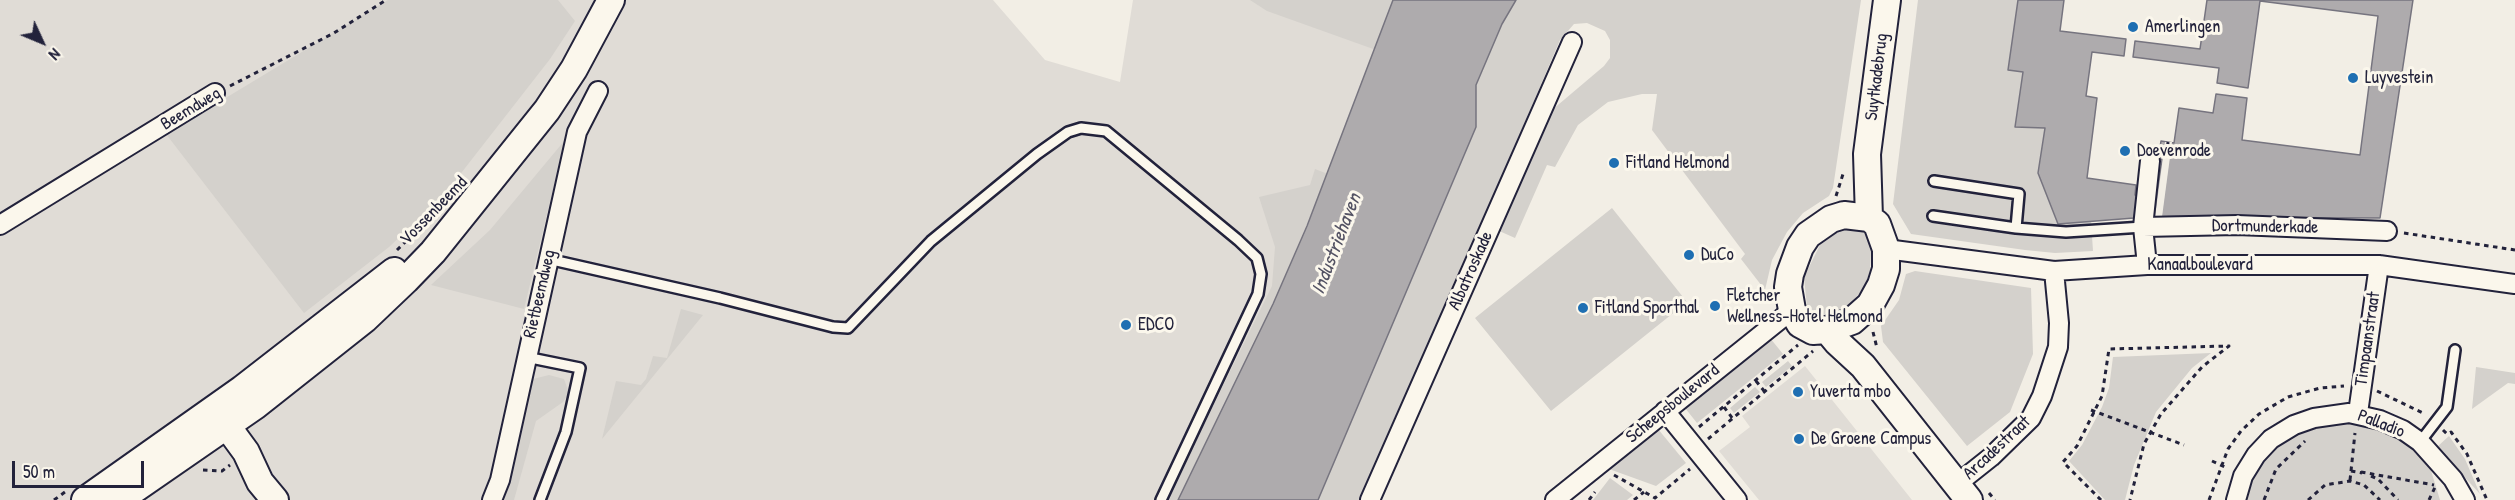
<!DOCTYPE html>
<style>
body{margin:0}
#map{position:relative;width:2515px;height:500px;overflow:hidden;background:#f2eee5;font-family:"Patrick Hand",sans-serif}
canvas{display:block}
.north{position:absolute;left:12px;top:12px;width:60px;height:60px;-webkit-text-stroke:4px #fbf7ec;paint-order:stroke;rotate:134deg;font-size:16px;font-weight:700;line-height:24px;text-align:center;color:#22223b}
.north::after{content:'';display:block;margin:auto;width:21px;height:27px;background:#22223b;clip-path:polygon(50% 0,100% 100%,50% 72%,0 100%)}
.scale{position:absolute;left:12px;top:461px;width:132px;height:27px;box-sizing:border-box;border:3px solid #22223b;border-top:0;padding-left:8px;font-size:18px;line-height:21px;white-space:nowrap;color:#22223b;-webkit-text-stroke:4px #fbf7ec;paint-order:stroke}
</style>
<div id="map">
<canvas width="2515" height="500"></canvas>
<div class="north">N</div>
<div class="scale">50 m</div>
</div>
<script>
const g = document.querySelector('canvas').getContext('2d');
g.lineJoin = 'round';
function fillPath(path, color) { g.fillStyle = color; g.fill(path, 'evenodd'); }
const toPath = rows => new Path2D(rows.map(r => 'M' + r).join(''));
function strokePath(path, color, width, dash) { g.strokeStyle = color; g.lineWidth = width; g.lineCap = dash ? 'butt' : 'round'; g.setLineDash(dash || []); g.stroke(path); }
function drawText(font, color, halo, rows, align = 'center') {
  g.font = font + ' "Patrick Hand",sans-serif'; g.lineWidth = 6; g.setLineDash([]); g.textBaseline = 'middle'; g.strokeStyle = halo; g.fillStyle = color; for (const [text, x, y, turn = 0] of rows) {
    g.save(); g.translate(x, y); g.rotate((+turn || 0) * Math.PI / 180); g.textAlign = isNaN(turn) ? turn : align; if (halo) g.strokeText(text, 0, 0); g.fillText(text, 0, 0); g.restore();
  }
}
fillPath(toPath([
 [0,0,993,0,1045,60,1120,82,1133,0,1278,0,1411,33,1220,500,0,500],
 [1805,366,1912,500,1759,500,1719,451,1750,427,1742,416]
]), '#e0dcd6');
fillPath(toPath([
 [388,0,558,0,575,21,550,59,444,195,389,247,304,313,166,134],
 [1250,0,1393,0,1376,50,1267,11],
 [1516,0,1861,0,1833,188,1829,196,1803,213,1787,232,1772,260,1765,290,1741,259,1745,254,1652,130,1657,94,1642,94,1608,102,1578,125,1555,167,1547,165,1515,238,1497,230,1552,110,1604,66,1610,58,1610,40,1605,31,1587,23,1574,24,1560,40,1363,500,1318,500,1476,127,1476,85,1502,24],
 [1918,0,2018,0,2008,70,2023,71,2015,126,2045,128,2038,173,2058,224,2091,221,2093,251,2055,253,2025,250,1911,234,1893,204],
 [565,140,524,309,431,285,490,230],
 [1315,169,1328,174,1273,304,1178,500,1167,500,1272,286,1275,247,1259,197,1310,185],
 [1612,208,1687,302,1551,411,1475,318],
 [1852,227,1862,230,1869,240,1871,251,1870,271,1864,288,1845,309,1832,316,1818,316,1807,307,1804,277,1820,245,1841,230],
 [1915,271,2031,288,2033,354,2010,412,1967,446,1883,342,1881,326,1899,300,1906,274],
 [681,309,703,315,602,439,616,381,641,385,646,379,653,356,667,358],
 [1770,338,1783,354,1697,423,1685,408],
 [2211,353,2192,368,2156,412,2134,465,2125,500,2105,500,2069,461,2082,445,2102,407,2109,388,2113,357],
 [1788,361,1792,366,1766,387,1762,382],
 [2476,367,2515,373,2515,384,2508,383,2472,409],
 [549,375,564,379,569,393,563,402,536,421,514,500,502,500,533,379],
 [1755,387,1760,392,1734,413,1730,408],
 [2352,421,2381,427,2408,442,2429,464,2440,500,2246,500,2249,486,2267,456,2293,435,2321,423],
 [1658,429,1686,463,1656,486,1609,469],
 [2449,436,2465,459,2480,494,2437,447],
 [1610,478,1633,495,1627,500,1593,500]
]), '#d4d1cc');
const water = toPath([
 [1393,0,1516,0,1502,24,1476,85,1476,127,1318,500,1178,500,1273,304,1307,226,1393,0],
 [2018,0,2064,0,2060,31,2126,39,2124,56,2092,52,2086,96,2097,98,2087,178,2136,185,2135,195,2156,198,2162,160,2158,159,2161,141,2174,143,2179,108,2213,113,2216,94,2247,98,2242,140,2360,155,2378,16,2260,1,2248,88,2217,83,2219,68,2133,57,2135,41,2200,49,2207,0,2413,0,2380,218,2152,217,2152,215,2135,212,2134,218,2058,224,2038,173,2045,128,2015,127,2023,72,2008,70,2018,0]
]);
fillPath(water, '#aeabad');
strokePath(water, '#76747f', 1.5);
fillPath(toPath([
 [2165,142,2172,142,2162,217,2155,217]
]), '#f2eee5');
const lane = toPath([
 [1934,181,2019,194,2016,228,2066,232,2143,227],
 [1933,216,2016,228],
 [548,259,720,298,833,327,848,328,931,241,1037,154,1068,132,1081,128,1106,131,1238,240,1257,258,1261,274,1258,294,1161,500],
 [526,357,580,368,566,432,540,500],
 [2420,442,2447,407,2455,350]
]);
const street = toPath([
 [0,225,215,93],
 [2143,227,2237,225,2387,231],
 [1886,249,2054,271,2147,265,2379,265,2515,284],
 [2147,265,2143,227,2150,161],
 [1665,411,1737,500],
 [2358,413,2379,265],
 [1957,484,1991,457,2031,418,2042,396,2058,347,2059,323,2054,271],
 [492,500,500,480,577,132,598,91],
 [1370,500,1572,42],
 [1555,500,1792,310],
 [2236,500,2243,476,2256,455,2271,439,2294,425,2314,418,2349,413,2380,420,2403,430,2420,442,2453,479,2465,500]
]);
const secondary = toPath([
 [1844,215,1869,218,1877,224,1886,249,1886,269,1881,285,1870,305,1852,321,1827,330,1813,331,1800,324,1792,310,1788,287,1790,274,1800,247,1808,235,1831,219,1844,215],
 [1869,218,1867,154,1887,0],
 [1827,330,1837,342,1863,366,1969,500],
 [213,416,227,426,246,452,260,482,275,500],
 [85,500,242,389,394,271],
 [119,500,255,406,365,319,406,280,433,252,547,110,574,69,611,0]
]);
strokePath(lane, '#22223b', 14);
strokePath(street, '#22223b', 22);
strokePath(secondary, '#22223b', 30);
strokePath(toPath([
 [230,86,334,33,386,0],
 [2167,153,2168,142],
 [1836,196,1844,171],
 [2404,233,2515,250],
 [397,250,437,211],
 [1873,332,1877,348],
 [1756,381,1765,392],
 [2377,391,2425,414],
 [1724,407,1733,419],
 [2091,410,2184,445],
 [1699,427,1798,345],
 [2443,430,2447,434,2451,432,2467,454,2487,500],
 [1708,439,1813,351],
 [2212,461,2227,468],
 [203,470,222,471,230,465],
 [2351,471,2355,433],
 [2361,472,2434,485],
 [1614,475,1655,498,1690,469],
 [2371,476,2378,479,2398,500],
 [2350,480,2351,471,2362,473],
 [1989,493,1995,500],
 [54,500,65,492],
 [1589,500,1595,492],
 [1634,500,1644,492],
 [2101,500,2063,462,2077,446,2102,396,2109,349,2229,346,2202,367,2161,414,2144,444,2130,500],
 [2209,500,2228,449,2241,431,2259,414,2288,397,2320,388,2344,386],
 [2264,500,2276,469,2305,441],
 [2308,500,2325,485,2350,481,2364,485,2380,500],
 [2429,500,2436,485]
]), '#22223b', 3, [4.5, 4.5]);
strokePath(lane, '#fbf7ec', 9);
strokePath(street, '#fbf7ec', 18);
strokePath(secondary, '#fbf7ec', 26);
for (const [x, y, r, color] of [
 [2133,27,6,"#1f6fb2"],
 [2353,78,6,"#1f6fb2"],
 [2125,151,6,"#1f6fb2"],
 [1614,163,6,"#1f6fb2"],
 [1689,255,6,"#1f6fb2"],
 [1715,306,6,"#1f6fb2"],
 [1583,308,6,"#1f6fb2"],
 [1126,325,6,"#1f6fb2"],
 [1798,392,6,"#1f6fb2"],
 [1799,439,6,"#1f6fb2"]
]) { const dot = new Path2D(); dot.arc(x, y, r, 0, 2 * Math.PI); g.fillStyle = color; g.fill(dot); strokePath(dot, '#fbf7ec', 2); }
drawText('18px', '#22223b', '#fbf7ec', [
 ["Amerlingen",2145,27],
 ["Luyvestein",2365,78],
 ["Doevenrode",2137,151],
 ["Fitland Helmond",1626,163],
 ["DuCo",1701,255],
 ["Fletcher",1727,296],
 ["Wellness-Hotel Helmond",1727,317],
 ["Fitland Sporthal",1595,308],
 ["EDCO",1138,325],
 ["Yuverta mbo",1810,392],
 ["De Groene Campus",1811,439]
], 'left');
drawText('18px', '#22223b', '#fbf7ec', [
 ["Suytkadebrug",1877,77,-83],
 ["Beemdweg",191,109,-31],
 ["Vossenbeemd",434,211,-46],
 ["Dortmunderkade",2265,227,1],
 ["Kanaalboulevard",2200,265],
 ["Albatroskade",1471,271,-66],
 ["Rietbeemdweg",540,294,-77],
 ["Timpaanstraat",2368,339,-82],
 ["Scheepsboulevard",1673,404,-39],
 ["Palladio",2381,424,21],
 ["Arcadestraat",1997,448,-43]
]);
drawText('italic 20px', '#535263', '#fbf7ec', [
 ["Industriehaven",1337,244,-69]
]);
</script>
